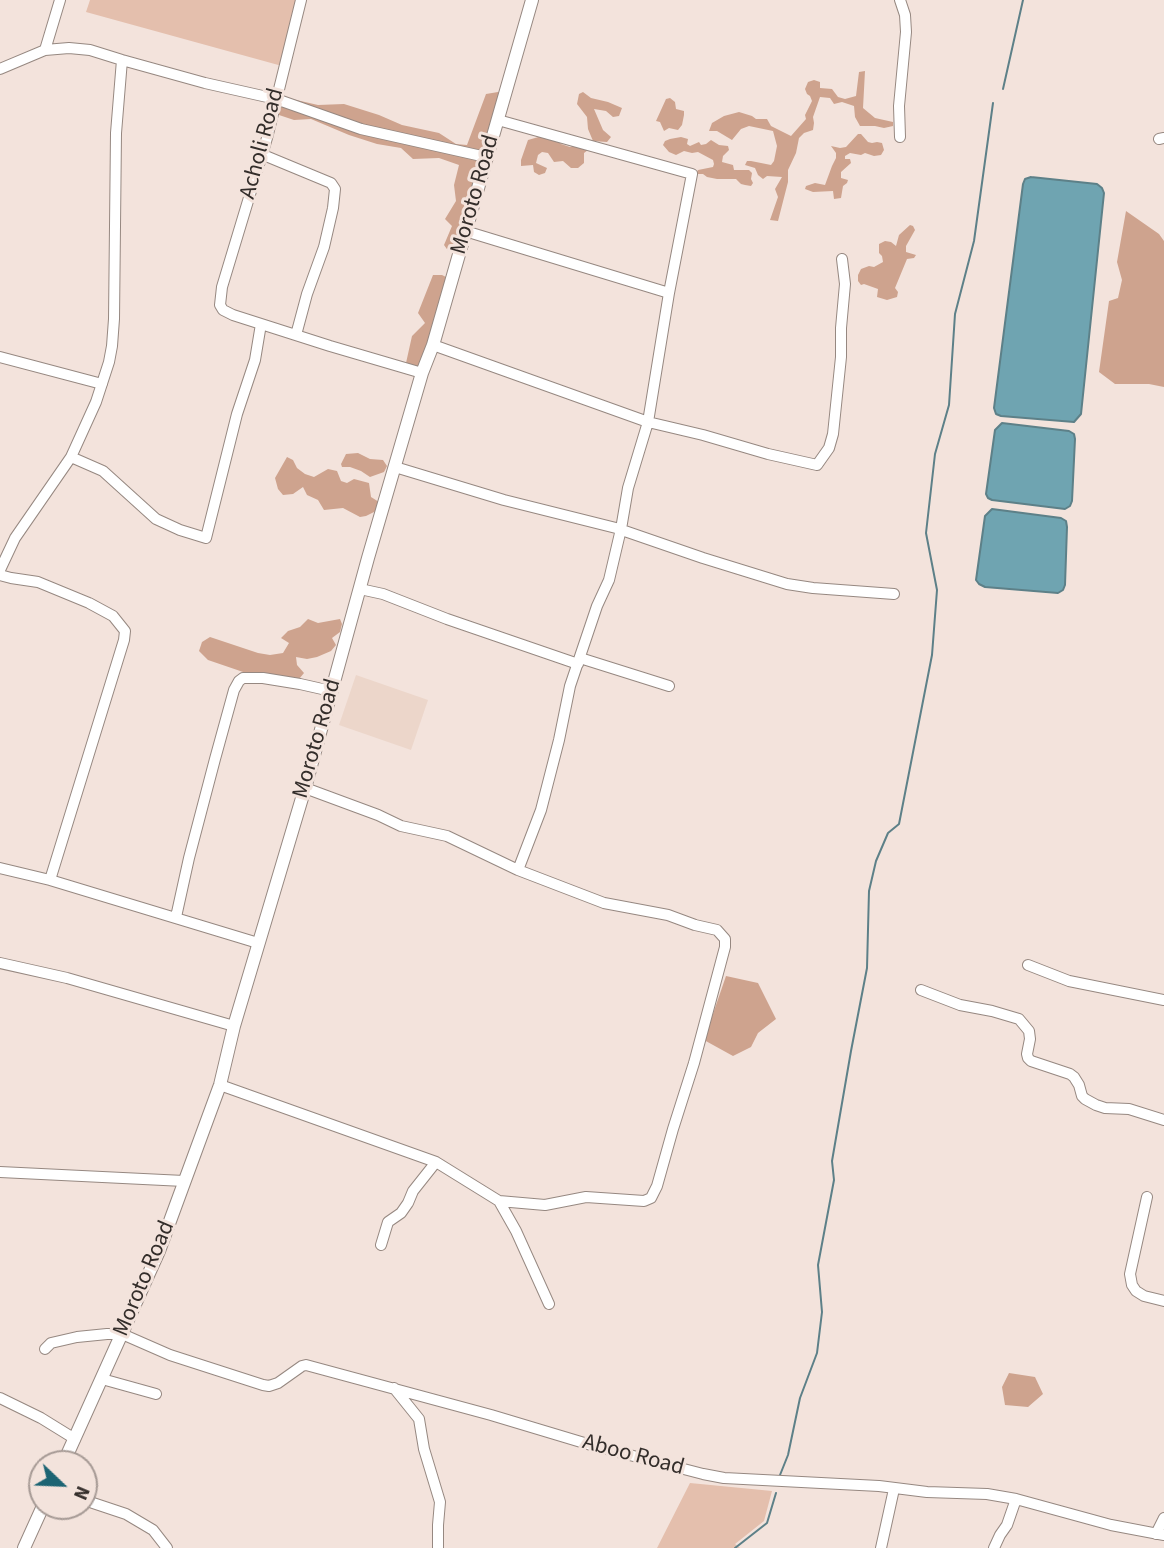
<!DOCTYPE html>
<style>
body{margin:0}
#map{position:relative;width:1164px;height:1548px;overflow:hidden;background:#f3e3dc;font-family:"Source Sans 3",sans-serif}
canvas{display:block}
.north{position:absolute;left:28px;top:1450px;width:70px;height:70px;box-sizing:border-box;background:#f3e3dc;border:2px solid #a69a95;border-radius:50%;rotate:113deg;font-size:19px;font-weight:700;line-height:28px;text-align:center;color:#332d2a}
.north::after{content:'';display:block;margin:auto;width:24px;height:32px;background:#1c6473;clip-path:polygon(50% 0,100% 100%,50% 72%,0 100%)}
</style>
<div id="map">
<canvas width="1164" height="1548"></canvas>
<div class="north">N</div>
</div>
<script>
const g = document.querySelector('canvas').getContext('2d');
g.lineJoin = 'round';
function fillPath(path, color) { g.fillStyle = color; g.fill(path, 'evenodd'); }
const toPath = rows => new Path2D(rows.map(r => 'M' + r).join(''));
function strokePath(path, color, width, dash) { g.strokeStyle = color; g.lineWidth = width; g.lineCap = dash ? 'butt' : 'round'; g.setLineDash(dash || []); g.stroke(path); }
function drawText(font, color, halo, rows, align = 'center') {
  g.font = font + ' "Source Sans 3",sans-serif'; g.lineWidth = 6; g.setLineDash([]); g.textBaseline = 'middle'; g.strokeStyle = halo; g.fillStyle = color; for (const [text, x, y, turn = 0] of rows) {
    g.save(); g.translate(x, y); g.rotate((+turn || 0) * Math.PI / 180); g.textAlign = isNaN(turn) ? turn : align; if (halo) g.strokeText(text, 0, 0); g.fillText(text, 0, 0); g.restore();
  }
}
fillPath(toPath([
 [356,675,428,700,411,750,339,725]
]), '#ecd6ca');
fillPath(toPath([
 [90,0,301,0,282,66,86,12],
 [690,1483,772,1491,764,1521,735,1544,740,1548,657,1548]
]), '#e4bfad');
fillPath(toPath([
 [865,71,863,108,875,118,893,122,893,126,884,128,875,126,860,126,855,117,854,106,842,102,834,104,830,98,820,97,813,117,814,123,813,130,804,133,799,138,796,153,788,170,788,182,778,221,770,220,778,197,775,189,782,177,767,176,763,179,758,175,755,168,745,165,747,161,751,161,771,165,774,161,777,146,773,131,749,126,741,129,732,140,717,131,709,131,712,123,724,116,739,112,752,116,756,119,767,119,771,126,791,136,806,119,805,115,812,101,810,96,807,94,805,89,808,82,814,80,820,82,820,88,832,89,838,97,845,99,856,96,859,72],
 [498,92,506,97,489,145,478,159,482,166,456,248,449,252,444,245,452,226,445,219,456,201,454,185,459,165,439,158,413,159,401,148,377,144,349,135,311,119,294,120,273,113,279,96,318,105,344,104,379,115,402,125,439,133,456,144,467,145,486,94],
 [583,92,591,98,608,102,622,108,619,116,613,117,606,111,594,109,603,130,611,137,607,142,593,141,588,129,587,117,577,104,579,94],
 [670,98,675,102,676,109,684,111,684,115,682,125,678,130,669,128,664,131,660,122,656,121,666,99],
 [858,134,861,134,868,142,872,143,877,142,882,143,884,150,881,155,874,156,865,153,861,155,850,153,845,156,845,159,850,159,851,163,841,172,841,178,848,180,847,183,843,186,841,198,834,199,833,191,813,192,805,189,806,186,815,183,825,185,832,166,836,158,836,153,831,146,840,148,846,147],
 [542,136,558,140,561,144,570,147,576,145,588,150,584,153,584,163,578,168,571,168,563,161,554,162,548,153,542,152,538,155,536,163,547,168,545,173,539,175,534,172,533,165,521,166,521,160,528,140],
 [681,137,688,139,687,144,690,146,699,142,701,145,706,144,711,140,719,145,728,146,729,150,723,156,722,162,733,165,734,170,749,170,752,173,751,179,753,183,751,186,745,185,741,184,736,179,717,179,707,177,703,174,698,174,696,173,698,170,713,167,714,164,713,160,698,152,692,153,684,151,676,155,669,152,663,145,665,141,670,139],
 [1126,211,1159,234,1164,241,1164,387,1149,384,1115,384,1099,372,1109,301,1118,298,1122,280,1117,262],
 [910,225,913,226,915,230,906,246,906,252,916,255,914,258,907,259,895,288,898,292,897,297,887,300,877,297,878,289,864,284,861,285,858,281,858,275,861,269,869,266,874,267,883,262,882,256,879,253,879,244,885,241,891,242,896,246,899,235],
 [433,275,442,275,450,279,422,370,406,363,412,336,425,323,418,313],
 [358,453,370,459,383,460,387,466,384,472,370,477,361,471,350,467,342,467,341,464,346,454],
 [287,457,293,460,297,468,305,474,314,477,328,469,337,471,341,481,347,483,354,479,369,483,371,497,379,502,376,511,366,516,360,517,343,508,324,510,318,500,307,495,303,487,293,494,283,495,278,489,275,478],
 [308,619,318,623,340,619,342,624,340,632,332,638,336,645,331,651,317,657,307,659,296,657,297,665,304,673,299,679,249,674,208,660,199,651,202,642,210,637,258,653,270,655,283,653,289,643,281,638,288,631,300,627],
 [726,976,758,983,776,1019,758,1033,751,1047,733,1056,704,1040],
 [1009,1373,1035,1377,1043,1394,1028,1407,1005,1405,1002,1387]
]), '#cea38e');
const water = toPath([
 [1031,177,1097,184,1102,188,1104,193,1081,414,1074,422,1001,416,996,414,994,408,1023,184,1025,179,1031,177],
 [1002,423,1069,431,1074,434,1075,439,1072,501,1070,506,1065,509,992,500,988,498,986,494,995,430,1002,423],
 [992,509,1061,518,1066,521,1067,527,1065,585,1063,590,1058,593,985,587,979,584,976,580,985,516,992,509]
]);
fillPath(water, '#6fa4b1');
strokePath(water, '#5d8088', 2);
strokePath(toPath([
 [1003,89,1023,0],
 [780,1475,788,1455,800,1398,817,1353,822,1312,818,1265,834,1180,832,1161,851,1051,867,968,869,891,876,861,888,833,899,824,932,655,937,590,926,533,935,454,949,405,955,314,974,241,993,103],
 [735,1548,767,1523,776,1493]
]), '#5d8088', 2);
const minor = toPath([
 [301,0,267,138,222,287,220,305,223,310,233,315,330,346,422,373],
 [900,0,905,15,906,32,899,106,900,137],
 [45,50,60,0],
 [0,69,45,50,69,48,90,50,122,60,205,83,276,99,361,129,486,157],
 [498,120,692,174,669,293,648,422,628,488,621,529,609,580,597,606,570,686,559,740,541,810,518,870],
 [1159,139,1164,138],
 [261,154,331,183,335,189,333,208,324,247,307,294,296,335],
 [465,231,669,293],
 [433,345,648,422,703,435,768,454,817,465,829,448,833,434,841,357,841,328,845,284,842,259],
 [0,357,102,384],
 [71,457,103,471,156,519,180,530,206,538,237,414,255,360,261,324],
 [395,467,504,500,616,528,703,558,787,584,813,588,894,594],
 [0,570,15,538,71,457,96,402,109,362,112,346,114,319,116,133,122,60],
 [0,575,11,578,38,582,89,603,113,616,125,631,124,640,50,880,258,943],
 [360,589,383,594,447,619,578,664],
 [580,658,669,686],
 [0,868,50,880],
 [176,917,189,858,215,759,234,690,239,681,243,678,263,678,300,684,331,691],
 [0,963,67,978,234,1026],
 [1028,965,1069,981,1164,1000],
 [921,990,960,1005,992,1011,1019,1019,1029,1031,1030,1039,1027,1054,1028,1058,1031,1061,1070,1074,1074,1077,1079,1085,1082,1096,1085,1099,1096,1105,1105,1108,1129,1109,1164,1120],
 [220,1085,436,1162,499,1201,545,1205,586,1197,644,1201,651,1198,657,1186,673,1129,694,1063,725,947,725,939,717,930,695,925,668,915,604,903,518,870,447,836,401,826,378,815,305,788],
 [0,1172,184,1181],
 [1147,1197,1130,1274,1132,1285,1136,1291,1144,1296,1164,1301],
 [499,1201,516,1231,549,1304],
 [381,1245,388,1222,401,1213,408,1203,413,1191,436,1162],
 [45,1349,51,1343,77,1337,107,1334,122,1334,170,1355,263,1385,269,1386,278,1383,302,1366,306,1365,491,1415,591,1445,703,1474,724,1478,879,1486,927,1492,987,1494,1016,1499,1111,1525,1164,1535],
 [102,1379,156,1394],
 [394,1388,419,1419,424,1449,440,1502,438,1525,438,1548],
 [0,1398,41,1418,75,1439],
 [84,1500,126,1514,153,1530,167,1548],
 [1156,1534,1164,1518],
 [881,1548,894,1489],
 [994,1548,1000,1535,1007,1525,1016,1499]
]);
const major = toPath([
 [63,1464,159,1251,220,1085,234,1026,305,788,368,558,422,373,433,345,532,0],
 [24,1548,43,1506]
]);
strokePath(minor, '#968881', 12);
strokePath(major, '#968881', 14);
strokePath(minor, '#fff', 10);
strokePath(major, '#fff', 12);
drawText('23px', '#332d2a', '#f3e3dc', [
 ["Acholi Road",263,144,-75],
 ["Moroto Road",476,195,-74],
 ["Moroto Road",318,739,-74],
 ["Moroto Road",145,1279,-67],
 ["Aboo Road",633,1456,15]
]);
</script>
